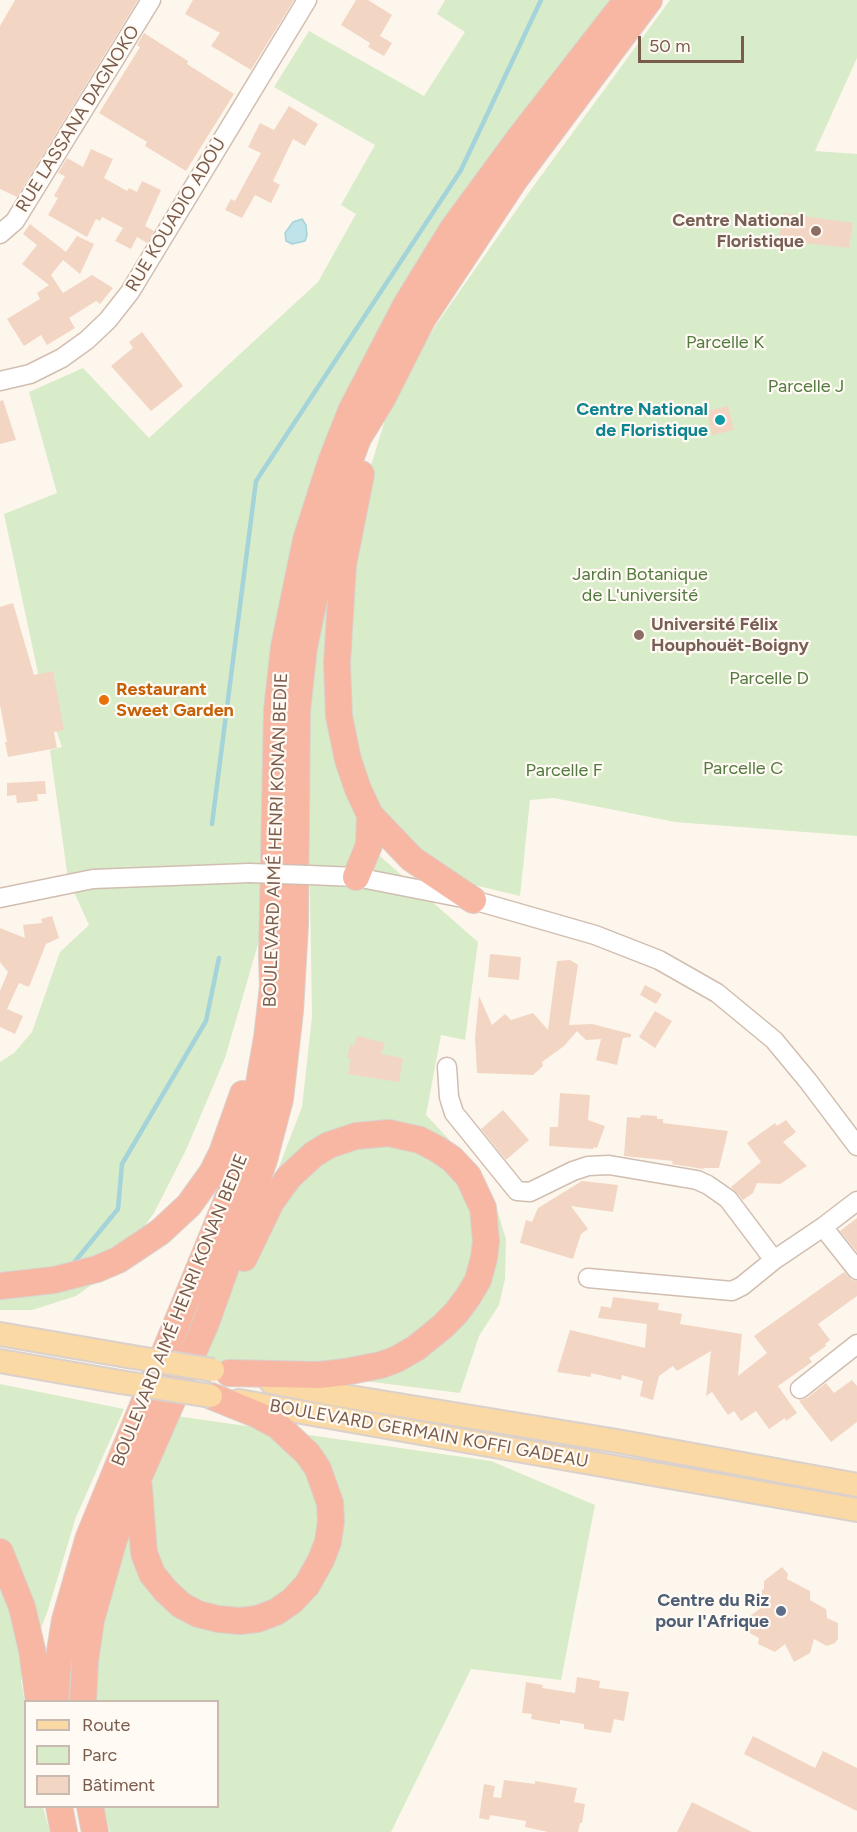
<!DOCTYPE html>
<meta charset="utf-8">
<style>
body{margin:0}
#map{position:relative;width:857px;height:1832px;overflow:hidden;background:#fdf6ec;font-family:Figtree,sans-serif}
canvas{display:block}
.legend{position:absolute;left:24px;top:1700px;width:195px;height:108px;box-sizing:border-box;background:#fffaf3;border:2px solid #cabbb1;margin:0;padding:8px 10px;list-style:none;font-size:18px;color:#7a5c4d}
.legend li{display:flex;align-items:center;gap:12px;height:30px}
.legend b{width:30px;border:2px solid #cabbb1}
.scale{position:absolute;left:638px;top:36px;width:106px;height:27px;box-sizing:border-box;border:3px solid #7a5c4d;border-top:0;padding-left:8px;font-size:18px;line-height:21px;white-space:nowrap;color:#7a5c4d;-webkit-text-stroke:4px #fffaf3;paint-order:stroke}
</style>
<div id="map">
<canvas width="857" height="1832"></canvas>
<ul class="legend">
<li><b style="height:8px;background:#fbd9a5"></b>Route</li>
<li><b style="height:16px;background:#d8ecc9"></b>Parc</li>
<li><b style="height:16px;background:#f3d5c3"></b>Bâtiment</li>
</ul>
<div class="scale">50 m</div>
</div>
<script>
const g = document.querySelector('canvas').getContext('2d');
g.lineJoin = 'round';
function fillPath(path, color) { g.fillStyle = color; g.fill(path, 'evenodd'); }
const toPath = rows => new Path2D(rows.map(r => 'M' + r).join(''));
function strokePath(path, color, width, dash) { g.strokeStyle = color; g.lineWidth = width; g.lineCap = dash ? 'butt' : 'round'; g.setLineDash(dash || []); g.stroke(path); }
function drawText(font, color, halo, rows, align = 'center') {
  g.font = font + ' Figtree,sans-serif'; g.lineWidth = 4.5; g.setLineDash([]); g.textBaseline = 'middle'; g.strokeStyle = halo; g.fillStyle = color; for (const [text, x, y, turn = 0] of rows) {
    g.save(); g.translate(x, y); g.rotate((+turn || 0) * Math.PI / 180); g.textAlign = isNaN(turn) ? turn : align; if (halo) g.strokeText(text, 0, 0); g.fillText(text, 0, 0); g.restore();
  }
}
fillPath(toPath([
 [445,0,623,0,306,498,281,596,264,707,263,927,225,1058,186,1150,154,1213,112,1270,76,1296,32,1310,0,1310,0,1062,14,1053,32,1032,60,952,89,925,68,879,50,750,62,747,41,687,4,514,57,493,29,392,83,368,149,438,318,282,356,214,341,205,375,145,274,87,309,31,424,96,465,32,437,14],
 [670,0,857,0,857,58,815,151,857,154,857,836,675,822,554,798,530,800,520,896,474,885,415,854,376,808,346,713,351,565,370,469,391,400,436,325,527,195],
 [337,563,358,817,365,843,478,942,465,1040,441,1035,426,1115,474,1166,494,1200,506,1239,505,1279,499,1305,479,1336,460,1393,204,1361,302,1107,312,1016,307,711,319,603],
 [0,1384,124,1409,76,1517,48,1610,21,1680,26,1710,26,1806,43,1807,50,1832,0,1832],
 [176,1416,491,1461,595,1505,561,1680,471,1669,391,1832,110,1832,104,1807,218,1806,218,1702,94,1702,101,1615,125,1538]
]), '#d8ecc9');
const water = toPath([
 [302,219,306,225,307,235,305,241,292,244,286,241,285,233,293,222,302,219]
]);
fillPath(water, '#bfe3e8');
strokePath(water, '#a5d3da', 1.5);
strokePath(toPath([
 [212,824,256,481,461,170,541,0],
 [72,1265,118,1209,122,1164,206,1021,219,958]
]), '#a5d3da', 4.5);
fillPath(toPath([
 [15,0,138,0,17,197,0,189,0,26],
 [193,0,294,0,251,70,211,46,220,33,185,14],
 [356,0,368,0,392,15,380,36,392,43,384,56,368,47,370,43,341,25],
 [144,33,188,61,187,64,234,94,186,171,145,146,147,142,99,113,140,47,137,45],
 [289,106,318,124,305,146,293,139,273,181,280,185,271,203,255,195,242,218,225,210,231,199,235,201,261,153,248,147,260,123,274,130],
 [91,149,113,159,104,178,127,191,129,188,137,192,142,181,161,190,145,226,154,231,147,243,137,237,131,249,115,241,123,228,102,217,100,221,96,219,87,237,48,215,58,198,54,196,65,176,58,173,67,158,83,167],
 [783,213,853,223,849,248,779,240],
 [30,224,66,252,77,236,94,244,80,274,63,260,51,275,63,293,92,275,113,288,100,304,96,301,69,318,75,328,47,345,41,335,24,346,7,319,40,299,37,293,49,285,22,264,37,245,23,234],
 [142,332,183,386,151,411,111,366,133,348,129,342],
 [3,400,16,440,0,444,0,401],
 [728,406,734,430,712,435,707,411],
 [13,603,34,675,53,671,64,730,54,732,57,748,8,757,5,742,7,742,0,705,0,607],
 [45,781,46,794,37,794,38,801,17,803,16,795,7,796,7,783],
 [52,916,59,938,46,944,29,987,19,983,7,1009,23,1016,15,1034,0,1027,0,991,8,972,0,962,0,928,25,938,23,925,42,923,41,919],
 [490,954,521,957,519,980,488,977],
 [570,960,578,965,569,1025,592,1024,631,1034,631,1037,623,1038,617,1065,596,1060,601,1039,586,1040,577,1031,564,1046,542,1062,543,1066,533,1075,477,1073,475,1038,479,996,492,1025,505,1014,511,1020,533,1013,548,1030,557,961],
 [645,985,662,994,656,1004,640,995],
 [655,1011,672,1021,655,1048,639,1037],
 [357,1036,385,1043,381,1054,403,1058,399,1082,348,1074,351,1059,347,1059,350,1045,354,1046],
 [560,1093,590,1095,588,1120,605,1126,597,1148,594,1147,593,1149,549,1146,550,1127,558,1127],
 [503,1110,529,1140,506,1160,481,1129],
 [641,1115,657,1116,657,1119,663,1119,663,1123,728,1131,719,1168,704,1168,703,1169,672,1164,673,1161,624,1156,627,1117,640,1118],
 [786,1120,796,1132,783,1142,807,1166,780,1184,757,1183,753,1193,743,1200,731,1187,761,1162,747,1143,775,1123,777,1126],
 [582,1181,618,1185,613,1212,571,1206,588,1229,581,1234,573,1259,520,1243,526,1220,532,1222,538,1208],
 [857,1218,857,1252,840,1231],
 [844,1272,852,1280,857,1281,857,1296,818,1324,830,1340,825,1344,826,1346,809,1358,812,1362,778,1386,797,1413,786,1421,785,1418,769,1429,756,1411,741,1421,734,1411,728,1415,712,1392,706,1396,711,1351,677,1371,673,1366,659,1376,653,1400,640,1396,643,1381,622,1375,621,1380,591,1373,591,1377,557,1372,570,1330,645,1348,647,1324,598,1318,601,1306,611,1308,613,1297,659,1303,658,1310,682,1314,680,1324,742,1334,738,1376,767,1353,754,1336],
 [852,1380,857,1386,857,1422,831,1442,799,1401,807,1398,826,1383,834,1393],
 [782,1567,788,1574,787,1579,810,1591,810,1600,826,1609,827,1618,838,1623,838,1639,835,1643,827,1646,814,1639,810,1653,794,1662,785,1644,775,1652,758,1644,759,1638,746,1631,745,1620,762,1607,762,1590,764,1589,764,1581],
 [577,1677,600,1681,599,1688,629,1692,624,1721,614,1719,611,1733,584,1729,584,1724,560,1720,560,1724,531,1719,532,1714,522,1713,526,1682,543,1685,542,1688,575,1693],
 [753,1736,815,1768,823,1751,857,1768,857,1811,744,1754],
 [504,1780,535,1784,535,1781,577,1788,574,1802,585,1804,582,1823,580,1823,578,1832,548,1832,525,1827,526,1821,490,1815,489,1820,479,1818,484,1784,495,1786,493,1797,501,1798],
 [692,1802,752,1832,677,1832]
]), '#f3d5c3');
const minor = toPath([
 [0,234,15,221,151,0],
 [0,381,30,374,62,358,87,340,108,320,130,292,307,0],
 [309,875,356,877,473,900,595,935,659,960,717,993,774,1040,808,1081,857,1146],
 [0,898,93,879,249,873],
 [447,1067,449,1097,454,1113,517,1191,530,1192,573,1171,588,1166,609,1165,697,1180,708,1185,728,1199,774,1260],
 [823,1227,857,1270],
 [588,1278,732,1291,742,1286,774,1260,823,1227,857,1201],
 [800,1389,857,1344]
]);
const major = toPath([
 [0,1334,127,1356],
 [0,1361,120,1382],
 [271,1382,338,1395,617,1441,857,1485],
 [239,1401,857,1510]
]);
const highway = toPath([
 [361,474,343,565,337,663,339,716,348,760,358,789,370,815,412,859,473,900],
 [356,877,369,845,370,815],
 [0,1286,54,1280,97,1269,118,1260,160,1232,189,1205,212,1173,222,1153,243,1094],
 [229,1373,319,1375,345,1372,381,1365,397,1359,416,1348,442,1327,456,1313,468,1297,478,1280,484,1258,486,1241,483,1208,468,1176,452,1159,437,1149,420,1140,389,1133,356,1136,329,1145,314,1154,289,1177,271,1202,244,1258],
 [139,1488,144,1553,152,1574,166,1591,181,1605,198,1614,218,1619,240,1621,257,1619,276,1612,292,1601,307,1585,321,1560,328,1542,331,1521,330,1503,318,1469,308,1454,278,1426,258,1415,211,1396],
 [0,1552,22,1607,32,1650,39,1702],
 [55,1702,58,1664,65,1620,89,1537,233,1186,253,1117,267,1038,273,986,272,955,277,710,284,647,306,540,331,462,351,411,406,305,452,230,521,136,627,0],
 [83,1702,85,1661,91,1620,114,1539,138,1479,206,1323,264,1160,280,1099,290,1011,295,925,297,711,304,647,327,538,348,465,358,438,382,399,423,318,515,179,649,0],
 [59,1806,64,1832],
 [90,1806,95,1832]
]);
strokePath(minor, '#d1beb0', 21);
strokePath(major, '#dad1cd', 26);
strokePath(highway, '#dad1cd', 28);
strokePath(minor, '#fff', 18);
strokePath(major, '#fbd9a5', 22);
strokePath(highway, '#f7b7a3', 26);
const minorBridge = toPath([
 [249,873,309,875]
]);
const majorBridge = toPath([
 [127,1356,213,1370],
 [120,1382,211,1396]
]);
strokePath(minorBridge, '#d1beb0', 21, []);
strokePath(majorBridge, '#dad1cd', 26, []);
strokePath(minorBridge, '#fff', 18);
strokePath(majorBridge, '#fbd9a5', 22);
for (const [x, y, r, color] of [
 [816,231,6,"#8d6e63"],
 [720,420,6,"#0f9aa8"],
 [639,635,6,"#8d6e63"],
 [104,700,6,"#e8710a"],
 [781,1611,6,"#5c6f8a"]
]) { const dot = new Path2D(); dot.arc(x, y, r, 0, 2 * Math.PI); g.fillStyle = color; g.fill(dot); strokePath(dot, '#fffaf3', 2); }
drawText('18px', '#7a5c4d', '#fffaf3', [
 ["RUE LASSANA DAGNOKO",78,119,-58],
 ["RUE KOUADIO ADOU",176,215,-59],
 ["BOULEVARD AIMÉ HENRI KONAN BEDIE",276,840,-88],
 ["BOULEVARD AIMÉ HENRI KONAN BEDIE",180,1310,-68],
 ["BOULEVARD GERMAIN KOFFI GADEAU",429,1434,10]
]);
drawText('bold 18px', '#785e54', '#fffaf3', [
 ["Centre National",804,221],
 ["Floristique",804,242],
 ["Université Félix",651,625,"left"],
 ["Houphouët-Boigny",651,646,"left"]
], 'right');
drawText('18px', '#537a41', '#fffaf3', [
 ["Parcelle K",725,343],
 ["Parcelle J",806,387],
 ["Jardin Botanique",640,575],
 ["de L'université",640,596],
 ["Parcelle D",769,679],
 ["Parcelle C",743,769],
 ["Parcelle F",564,771]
]);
drawText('bold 18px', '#0d838f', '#fffaf3', [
 ["Centre National",708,410],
 ["de Floristique",708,431]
], 'right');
drawText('bold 18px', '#c56008', '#fffaf3', [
 ["Restaurant",116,690],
 ["Sweet Garden",116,711]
], 'left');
drawText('bold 18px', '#4e5e75', '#fffaf3', [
 ["Centre du Riz",769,1601],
 ["pour l'Afrique",769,1622]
], 'right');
</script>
